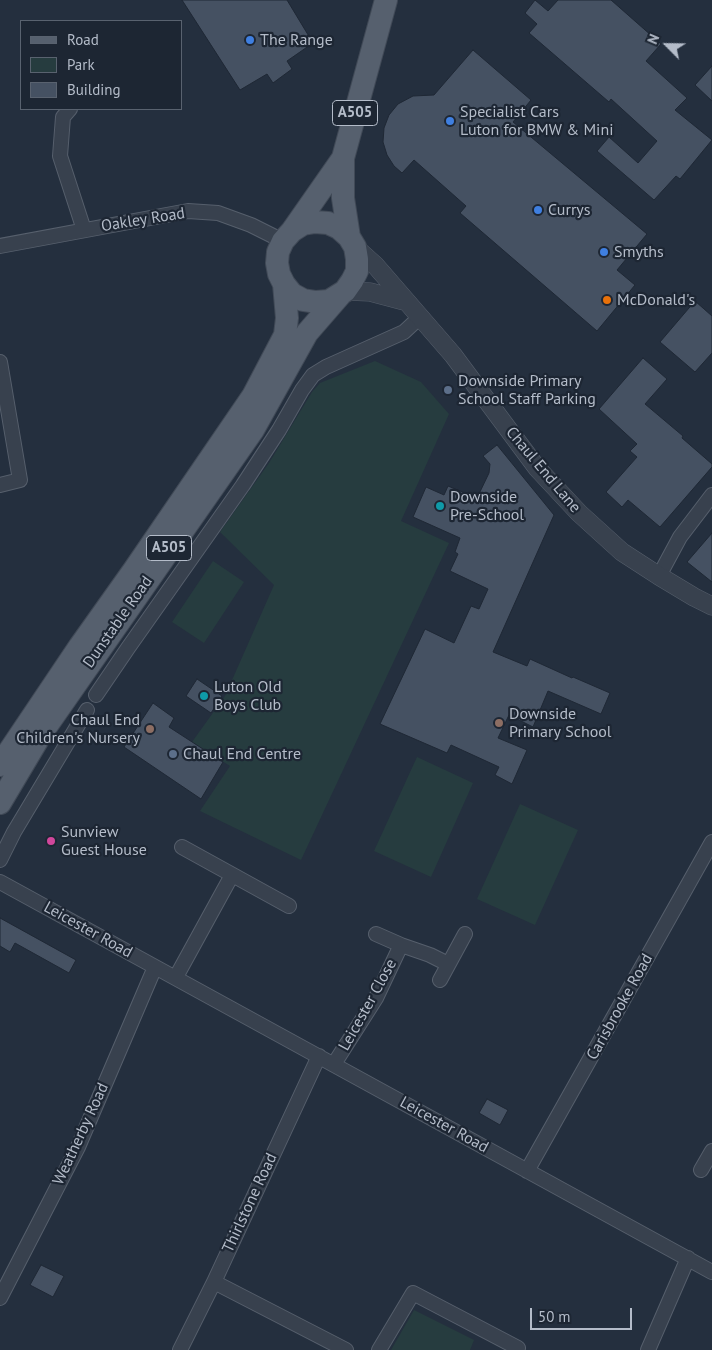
<!DOCTYPE html>
<style>
body{margin:0}
#map{position:relative;width:712px;height:1350px;overflow:hidden;background:#242f3e;font-family:"PT Sans",sans-serif}
canvas{display:block}
.legend{position:absolute;left:20px;top:20px;width:162px;height:90px;box-sizing:border-box;background:#1d2633;border:1px solid #59626f;margin:0;padding:6px 9px;list-style:none;font-size:15px;color:#b4bcc9}
.legend li{display:flex;align-items:center;gap:10px;height:25px}
.legend b{width:25px;border:1px solid #59626f}
.north{position:absolute;left:642px;top:20px;width:50px;height:50px;-webkit-text-stroke:4px #1d2633;paint-order:stroke;rotate:293deg;font-size:14px;font-weight:700;line-height:20px;text-align:center;color:#b4bcc9}
.north::after{content:'';display:block;margin:auto;width:18px;height:22px;background:#b4bcc9;clip-path:polygon(50% 0,100% 100%,50% 72%,0 100%)}
.scale{position:absolute;left:530px;top:1308px;width:102px;height:22px;box-sizing:border-box;border:2px solid #b4bcc9;border-top:0;padding-left:6px;font-size:15px;line-height:18px;white-space:nowrap;color:#b4bcc9;-webkit-text-stroke:4px #1d2633;paint-order:stroke}
</style>
<div id="map">
<canvas width="712" height="1350"></canvas>
<ul class="legend">
<li><b style="height:6px;background:#56606e"></b>Road</li>
<li><b style="height:14px;background:#263c3f"></b>Park</li>
<li><b style="height:14px;background:#455162"></b>Building</li>
</ul>
<div class="north">N</div>
<div class="scale">50 m</div>
</div>
<script>
const g = document.querySelector('canvas').getContext('2d');
g.lineJoin = 'round';
function fillPath(path, color) { g.fillStyle = color; g.fill(path, 'evenodd'); }
const toPath = rows => new Path2D(rows.map(r => 'M' + r).join(''));
function strokePath(path, color, width, dash) { g.strokeStyle = color; g.lineWidth = width; g.lineCap = dash ? 'butt' : 'round'; g.setLineDash(dash || []); g.stroke(path); }
function drawText(font, color, halo, rows, align = 'center') {
  g.font = font + ' "PT Sans",sans-serif'; g.lineWidth = 4.5; g.setLineDash([]); g.textBaseline = 'middle'; g.strokeStyle = halo; g.fillStyle = color; for (const [text, x, y, turn = 0] of rows) {
    g.save(); g.translate(x, y); g.rotate((+turn || 0) * Math.PI / 180); g.textAlign = isNaN(turn) ? turn : align; if (halo) g.strokeText(text, 0, 0); g.fillText(text, 0, 0); g.restore();
  }
}
fillPath(toPath([
 [375,361,421,382,449,414,401,521,449,543,301,860,200,811,230,766,192,742,225,696,274,585,220,532,269,463,312,392,320,383],
 [213,561,244,582,204,643,172,622],
 [417,757,473,783,431,877,374,851],
 [520,804,578,830,535,925,477,899],
 [414,1310,474,1340,470,1350,391,1350]
]), '#263c3f');
const building = toPath([
 [182,0,287,0,313,43,287,61,292,69,273,83,267,74,240,90,182,0],
 [535,0,548,11,558,0,611,0,661,44,646,61,687,98,675,110,712,140,680,179,676,176,654,200,597,151,609,137,638,163,657,141,611,99,609,102,529,33,537,24,525,13,535,0],
 [473,50,531,100,513,122,647,234,617,270,635,285,597,331,460,213,466,206,414,160,402,173,394,166,387,155,383,142,384,128,389,115,398,104,413,96,434,95,473,50],
 [712,66,712,101,695,85,712,66],
 [695,301,712,316,712,353,695,372,660,342,695,301],
 [643,358,667,379,645,404,683,436,682,438,712,464,712,467,660,527,628,500,622,507,606,492,637,457,630,451,637,444,599,409,643,358],
 [497,445,554,515,493,652,527,666,530,659,572,678,573,677,610,693,601,714,548,691,533,727,509,715,498,738,527,750,512,784,495,775,499,767,451,745,447,753,380,724,425,629,454,643,471,606,479,609,488,589,450,571,458,554,455,552,460,538,413,517,426,487,444,495,448,486,477,498,489,473,490,464,483,456,497,445],
 [712,533,712,582,687,562,712,533],
 [197,679,222,696,211,713,186,696,197,679],
 [153,703,174,718,169,727,223,762,201,799,124,747,153,703],
 [0,918,76,960,69,973,15,943,10,952,0,946,0,918],
 [487,1099,508,1110,500,1125,479,1113,487,1099],
 [41,1265,64,1276,53,1297,30,1285,41,1265]
]);
fillPath(building, '#455162');
strokePath(building, '#1f2835', 1);
const minor = toPath([
 [70,109,63,117,60,156,84,230],
 [0,246,188,211,218,213,251,225,283,241],
 [0,362,20,480,0,485],
 [659,576,680,537,712,495],
 [96,695,128,648,243,485,279,430,302,390,313,375,326,367,404,332,419,318],
 [182,847,289,906],
 [0,860,14,832,87,710],
 [0,882,712,1272],
 [376,934,401,945,430,955,448,964],
 [176,977,232,875],
 [440,980,465,934],
 [334,1064,376,998,401,945],
 [701,1170,712,1151],
 [527,1171,712,842],
 [214,1282,346,1350],
 [0,1298,78,1147,155,967],
 [180,1350,214,1282,319,1056],
 [379,1350,413,1293,518,1348,517,1350],
 [648,1350,688,1258]
]);
const tertiary = toPath([
 [355,247,375,265,453,355,537,468,579,513,622,552,659,576,694,597,712,606],
 [345,291,370,292,404,301]
]);
const primary = toPath([
 [292,231,303,224,315,222,328,223,339,228,349,237,355,247,357,259,357,271,352,281,345,291,329,301,316,302,303,300,292,294,284,284,279,274,277,263,278,252,283,241,292,231,343,158],
 [349,237,343,198,343,158,386,0],
 [0,765,80,646,134,570,253,396,285,335,287,318,284,284],
 [0,803,41,734,253,430,307,333,340,295]
]);
strokePath(minor, '#565f6c', 16);
strokePath(tertiary, '#565f6c', 19);
strokePath(primary, '#414a57', 24);
strokePath(minor, '#38414e', 14);
strokePath(tertiary, '#38414e', 18);
strokePath(primary, '#56606e', 22);
for (const [x, y, r, color] of [
 [250,40,5,"#3f7fe0"],
 [450,121,5,"#3f7fe0"],
 [538,210,5,"#3f7fe0"],
 [604,252,5,"#3f7fe0"],
 [607,300,5,"#e8710a"],
 [448,390,5,"#5c6f8a"],
 [440,506,5,"#0f9aa8"],
 [204,696,5,"#0f9aa8"],
 [499,723,5,"#8d6e63"],
 [150,729,5,"#8d6e63"],
 [173,754,5,"#5c6f8a"],
 [51,841,5,"#d1479c"]
]) { const dot = new Path2D(); dot.arc(x, y, r, 0, 2 * Math.PI); g.fillStyle = color; g.fill(dot); strokePath(dot, '#1d2633', 2); }
for (const [x, y, w] of [
 [355,113,45],
 [169,548,45]
]) { const box = new Path2D(); box.roundRect(x - w / 2, y - 12.5, w, 25, 4); g.fillStyle = '#1d2633'; g.fill(box); strokePath(box, '#b4bcc9', 1); }
drawText('bold 15px', '#b4bcc9', null, [
 ["A505",355,113],
 ["A505",169,548]
]);
drawText('16px', '#b4bcc9', '#1d2633', [
 ["The Range",260,40],
 ["Specialist Cars",460,112],
 ["Luton for BMW & Mini",460,130],
 ["Currys",548,210],
 ["Smyths",614,252],
 ["McDonald's",617,300],
 ["Downside Primary",458,381],
 ["School Staff Parking",458,399],
 ["Downside",450,497],
 ["Pre-School",450,515],
 ["Luton Old",214,687],
 ["Boys Club",214,705],
 ["Downside",509,714],
 ["Primary School",509,732],
 ["Chaul End",140,720,"right"],
 ["Children's Nursery",140,738,"right"],
 ["Chaul End Centre",183,754],
 ["Sunview",61,832],
 ["Guest House",61,850]
], 'left');
drawText('16px', '#b4bcc9', '#1d2633', [
 ["Oakley Road",143,220,-9],
 ["Chaul End Lane",543,470,50],
 ["Dunstable Road",118,622,-55],
 ["Leicester Road",88,930,29],
 ["Leicester Close",368,1005,-61],
 ["Carisbrooke Road",620,1007,-61],
 ["Leicester Road",444,1125,29],
 ["Weatherby Road",81,1134,-65],
 ["Thirlstone Road",250,1203,-65]
]);
</script>
